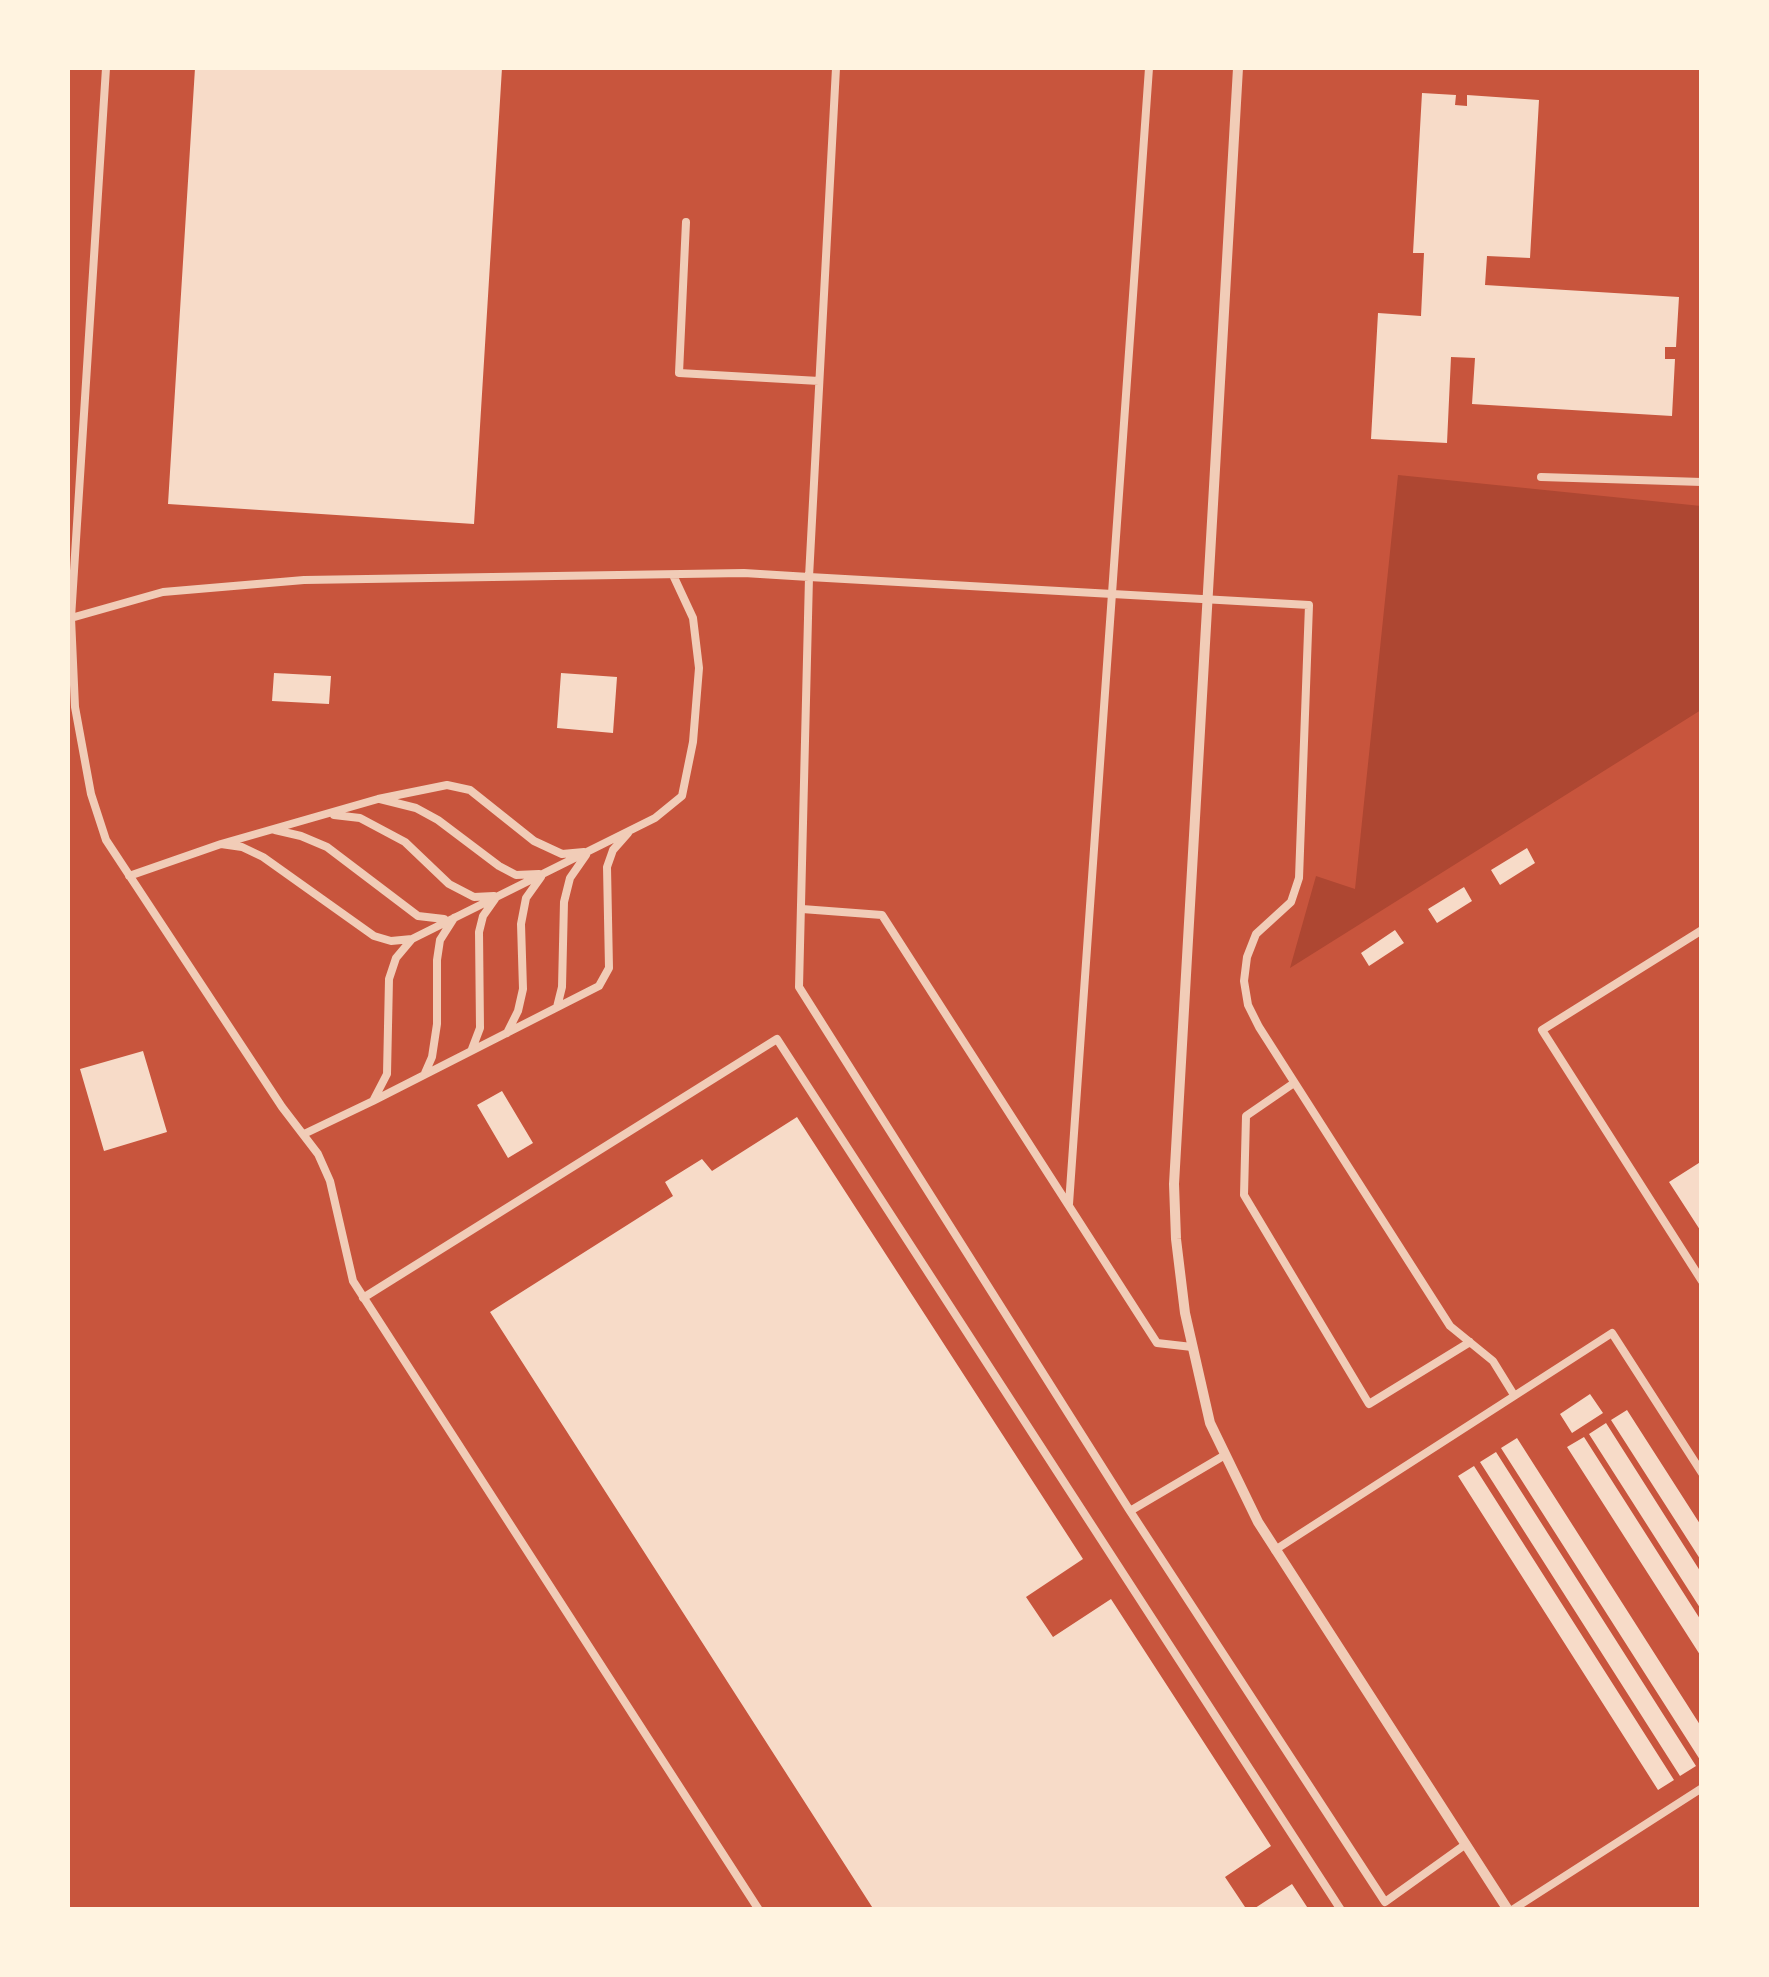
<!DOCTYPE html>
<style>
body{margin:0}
#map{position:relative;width:1769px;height:1977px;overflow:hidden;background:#c8553d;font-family:"IBM Plex Sans",sans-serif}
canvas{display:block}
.frame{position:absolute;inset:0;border:70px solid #fff3e0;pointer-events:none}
</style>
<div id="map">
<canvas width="1769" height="1977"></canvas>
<div class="frame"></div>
</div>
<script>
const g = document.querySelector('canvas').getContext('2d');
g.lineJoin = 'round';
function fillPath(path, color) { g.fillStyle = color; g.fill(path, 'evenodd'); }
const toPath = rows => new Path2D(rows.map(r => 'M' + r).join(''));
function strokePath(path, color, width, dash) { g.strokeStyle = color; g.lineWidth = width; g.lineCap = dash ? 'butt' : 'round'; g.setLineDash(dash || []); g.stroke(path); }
fillPath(toPath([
 [1398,475,1701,506,1701,710,1290,968,1316,876,1355,889]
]), '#ae4732');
fillPath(toPath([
 [195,68,502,68,474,524,168,504],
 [1422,93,1456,95,1455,105,1467,106,1467,95,1539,100,1530,258,1487,256,1485,285,1679,297,1676,347,1665,347,1665,359,1675,359,1672,416,1472,404,1475,358,1451,357,1447,443,1371,439,1378,313,1421,316,1424,253,1413,253],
 [274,673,331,676,329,704,272,701],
 [561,673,617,677,613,733,557,728],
 [1527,848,1535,863,1500,885,1491,870],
 [1464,887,1472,901,1437,923,1428,909],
 [1395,930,1404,943,1369,966,1361,953],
 [143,1051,167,1132,104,1151,80,1069],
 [502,1091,533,1143,508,1158,477,1105],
 [797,1117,1083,1559,1026,1597,1053,1637,1111,1599,1271,1846,1225,1877,1247,1910,874,1910,490,1312,673,1196,665,1182,702,1159,712,1171],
 [1702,1161,1702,1233,1669,1182],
 [1590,1394,1603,1413,1572,1433,1560,1414],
 [1627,1410,1702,1527,1702,1562,1611,1420],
 [1606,1423,1702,1574,1702,1611,1589,1434],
 [1584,1437,1702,1622,1702,1658,1567,1447],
 [1517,1438,1702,1728,1702,1763,1501,1448],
 [1496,1452,1696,1766,1680,1776,1480,1462],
 [1474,1466,1674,1780,1658,1790,1458,1476],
 [1292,1884,1309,1910,1252,1910]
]), '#f7dbc8');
strokePath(toPath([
 [106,68,71,618,75,707,91,794,106,840,282,1107,318,1154,330,1181,353,1281,759,1910],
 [686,222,679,373,819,381],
 [1541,477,1702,482],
 [71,618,163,592,304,580,744,573,809,577,836,68],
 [380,799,416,808,438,820,499,866,516,875,539,874],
 [334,815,360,818,405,842,449,884,474,897,494,896],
 [275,830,301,836,327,847,418,916,444,919],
 [221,844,378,799,447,785,470,790,534,841,562,854,584,852],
 [129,876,221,844,242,847,263,857,374,936,391,941,412,939],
 [802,909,882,915,1157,1343,1192,1347],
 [1702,930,1542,1030,1702,1281],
 [557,1007,562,987,564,902,570,878,586,855],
 [507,1033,518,1011,523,989,521,924,526,898,541,877],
 [472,1049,480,1028,479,932,483,916,495,899],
 [425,1073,432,1057,437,1024,437,960,440,940,454,918],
 [1294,1083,1246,1116,1244,1195,1369,1404,1470,1342],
 [373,1101,599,986,609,968,607,867,613,850,628,833],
 [304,1134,373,1101,387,1074,389,979,396,958,412,939,655,818,682,796,693,742,699,668,693,618,673,575],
 [1069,1204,1149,68],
 [363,1298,777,1039,1341,1910],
 [1225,1455,1130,1511,1385,1902,1466,1844],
 [1130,1511,799,987,809,577,1309,605,1299,878,1291,902,1256,934,1247,957,1244,981,1248,1005,1259,1027,1450,1326,1493,1361,1514,1395],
 [1275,1550,1612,1333,1702,1473],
 [1512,1910,1702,1788]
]), '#f1ccb7', 8);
strokePath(toPath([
 [1238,68,1174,1184,1176,1239,1185,1313,1210,1423,1258,1522,1508,1910]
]), '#f1ccb7', 10);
</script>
